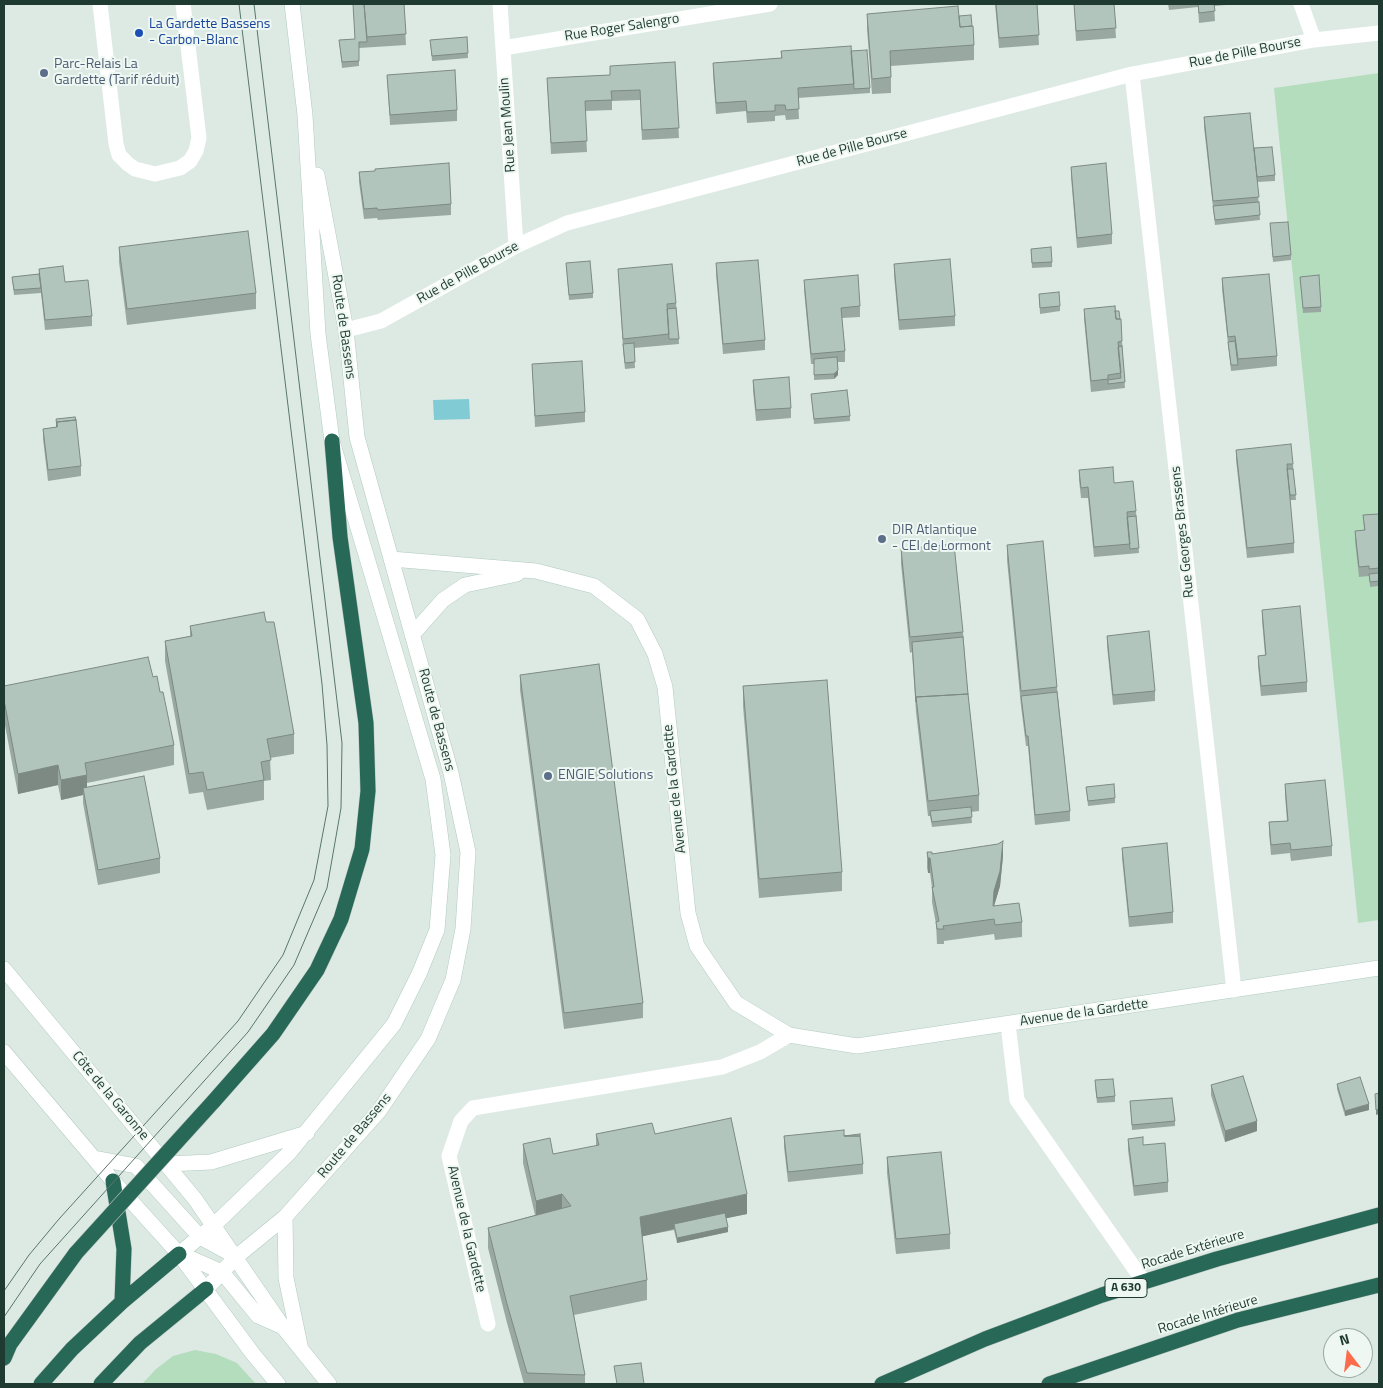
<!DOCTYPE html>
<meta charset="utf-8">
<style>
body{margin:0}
#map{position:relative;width:1383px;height:1388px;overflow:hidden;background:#ddeae4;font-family:"Titillium Web",sans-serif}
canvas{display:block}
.frame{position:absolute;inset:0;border:5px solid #1e3a31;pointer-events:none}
.north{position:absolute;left:1323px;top:1328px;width:50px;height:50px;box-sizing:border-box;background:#eef7f2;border:1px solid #9baba5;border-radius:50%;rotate:345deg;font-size:14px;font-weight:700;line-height:20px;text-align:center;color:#1e3a31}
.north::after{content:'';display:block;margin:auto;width:18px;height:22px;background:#fa6c4b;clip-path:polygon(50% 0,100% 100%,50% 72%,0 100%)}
</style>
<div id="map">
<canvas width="1383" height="1388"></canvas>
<div class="frame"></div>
<div class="north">N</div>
</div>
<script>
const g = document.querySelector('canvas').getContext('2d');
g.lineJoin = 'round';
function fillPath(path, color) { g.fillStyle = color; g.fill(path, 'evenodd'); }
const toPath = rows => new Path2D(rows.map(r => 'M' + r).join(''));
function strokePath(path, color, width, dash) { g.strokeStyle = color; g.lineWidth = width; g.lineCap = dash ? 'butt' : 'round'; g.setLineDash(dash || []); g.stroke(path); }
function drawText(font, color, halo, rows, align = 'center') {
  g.font = font + ' "Titillium Web",sans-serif'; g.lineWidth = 4; g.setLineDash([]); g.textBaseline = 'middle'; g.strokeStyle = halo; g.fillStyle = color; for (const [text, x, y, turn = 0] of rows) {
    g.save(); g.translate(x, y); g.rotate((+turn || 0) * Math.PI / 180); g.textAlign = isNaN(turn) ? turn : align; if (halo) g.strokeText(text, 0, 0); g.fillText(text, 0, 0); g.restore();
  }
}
fillPath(toPath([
 [1379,73,1379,920,1358,923,1274,88],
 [195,1350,216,1354,237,1363,256,1384,142,1384,156,1369,173,1356]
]), '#b4ddbd');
fillPath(toPath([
 [469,399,470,419,434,420,433,400]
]), '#81ccd4');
const secondary = toPath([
 [391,559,536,571,594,586,637,619,655,654,665,687,688,913,697,946,736,1003,789,1035,857,1046,1379,968],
 [412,635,443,600,465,585,517,574],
 [4,969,195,1199,283,1327,329,1384],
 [4,1052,113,1181,179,1254,253,1354,278,1384],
 [94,1158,136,1166,200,1237,233,1255],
 [167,1164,211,1162,307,1133],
 [285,1217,286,1278,300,1345],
 [179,1254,214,1225,289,1153,394,1024,419,974,437,930,443,855,433,779,332,441,318,334,305,115,292,4],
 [181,1254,222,1272,258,1316,283,1327],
 [206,1289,236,1257,285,1217,379,1111,428,1039,453,980,463,929,468,852,451,773,357,437,346,330,317,175]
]);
const highway = toPath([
 [213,1102,273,1034,317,970,341,919,362,849,368,791,366,723,340,537,332,441],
 [113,1181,124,1249,122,1302],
 [4,1358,10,1344,76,1253],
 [41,1384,72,1349,122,1302,179,1254],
 [101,1384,140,1343,206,1289],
 [882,1384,985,1339,1102,1295,1217,1259,1379,1215],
 [1049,1384,1238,1320,1379,1285]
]);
strokePath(secondary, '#b0cbbf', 16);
strokePath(highway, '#bcc4c1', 16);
strokePath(toPath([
 [100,4,116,144,119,155,128,164,135,169,155,174,180,168,190,161,196,151,199,138,183,4],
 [1008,1024,1017,1100,1144,1282]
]), '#fff', 15);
strokePath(toPath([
 [500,4,516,246],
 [1301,4,1314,40],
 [503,48,770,4],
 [1132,74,1234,990],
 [346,330,381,321,516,246,567,223,1132,74,1314,40,1379,33],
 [488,1324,449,1156,461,1121,473,1108,722,1067,760,1052,789,1035]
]), '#fff', 15);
strokePath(secondary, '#fff', 15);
strokePath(highway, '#286857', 15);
strokePath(toPath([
 [4,1291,29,1255,59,1219,238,1021,283,955,314,880,328,806,327,745,322,684,239,4],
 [4,1317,40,1264,248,1032,294,965,327,888,341,808,342,743,254,4]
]), '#58766c', 1);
const highwayBridge = toPath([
 [76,1253,213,1102]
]);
strokePath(highwayBridge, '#bcc4c1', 16, []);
strokePath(highwayBridge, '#286857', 15);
fillPath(toPath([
 [404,4,406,45,359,48,359,66,342,68,339,40,355,39],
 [995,4,1037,4,1039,45,999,48],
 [1074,4,1114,4,1116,38,1076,41],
 [1155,4,1238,4,1214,6,1215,21,1199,23,1198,7,1169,10,1168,4,1155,5],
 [867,14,959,16,974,45,974,60,891,66,891,93,872,94,867,29],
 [467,37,468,58,432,61,430,40],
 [781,51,851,51,870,88,870,93,798,98,799,119,786,120,785,115,775,116,775,121,747,123,746,111,716,114,713,73,713,63,781,58],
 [675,62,679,138,642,140,640,100,612,101,612,110,585,111,587,152,551,154,547,78,610,75],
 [387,75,457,110,457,121,390,125],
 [1204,117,1254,148,1275,175,1275,181,1257,182,1260,220,1215,225,1204,127],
 [1071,167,1112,234,1112,244,1077,248,1071,177],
 [359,172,451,204,451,215,378,220,377,218,364,219,359,182],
 [1270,223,1291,255,1291,260,1273,262],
 [119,247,256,293,256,309,127,325,119,262],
 [1031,249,1052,262,1052,267,1032,268],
 [566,263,593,293,593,298,569,300],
 [716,263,765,340,765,350,723,354,716,274],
 [894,264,955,316,955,326,899,330,894,275],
 [39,269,65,282,92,316,92,326,45,330,41,293,14,295,12,277,39,274],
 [618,269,676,303,679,344,634,348,635,368,625,369,623,349],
 [1300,277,1321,307,1321,312,1303,313],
 [1222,278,1277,356,1277,366,1231,371,1222,289],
 [804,280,860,306,860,317,842,318,845,351,845,362,838,362,838,375,834,379,814,380,814,364,811,364,804,290],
 [1039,294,1060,306,1060,311,1040,314],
 [1084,309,1115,311,1122,341,1125,388,1091,392,1084,319],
 [532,364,585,412,585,422,535,427],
 [753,380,791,408,791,418,756,421,753,390],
 [811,394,850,416,850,421,814,424],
 [56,419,81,466,81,476,48,481,43,439,43,429,56,427],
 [1236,450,1293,464,1296,500,1290,500,1294,543,1294,553,1247,558,1236,460],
 [1079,470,1114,483,1136,511,1139,553,1094,557,1088,498,1081,498,1079,480],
 [1379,514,1379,586,1370,587,1369,576,1359,577,1355,541,1355,531,1364,530,1363,515],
 [1007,545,1057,687,1070,811,1070,821,1035,825,1028,746,1026,746,1021,706,1007,560],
 [901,549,963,632,968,694,979,795,979,811,971,812,972,823,932,827,930,816,928,816,916,712,912,652,910,653,901,564],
 [1262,610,1307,682,1307,692,1261,696,1258,666,1258,656,1265,655,1262,620],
 [266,622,294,734,294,754,270,758,271,780,264,781,264,800,207,810,203,792,189,794,165,661,165,641,190,636,190,626],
 [1107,636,1155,691,1155,701,1113,705,1107,646],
 [520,675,643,1003,643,1018,564,1029,520,690],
 [153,677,160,692,174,745,174,765,87,783,87,787,160,858,160,873,98,885,83,803,83,795,61,800,58,785,18,794,4,720,4,686],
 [743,686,842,872,842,891,759,898,743,706],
 [1285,784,1332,846,1332,856,1291,861,1290,853,1271,855,1269,833,1269,822,1287,821,1285,795],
 [1086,787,1115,798,1115,803,1088,806],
 [1122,848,1173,912,1173,923,1129,927,1122,858],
 [927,852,932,854,1003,856,1000,886,994,906,1022,922,1022,937,995,940,994,934,944,941,944,944,937,944,936,924,932,902,932,888,930,873,928,873,927,868],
 [1337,1084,1369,1110,1345,1116,1337,1089],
 [1211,1085,1257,1131,1225,1142,1211,1095],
 [1095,1086,1115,1096,1115,1102,1097,1103],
 [1130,1101,1175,1121,1175,1126,1132,1130],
 [596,1134,655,1134,747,1214,726,1218,728,1232,677,1243,674,1230,642,1236,647,1280,647,1300,574,1315,585,1375,585,1384,524,1384,507,1323,488,1248,488,1228,535,1215,523,1163,523,1144,553,1154,596,1146],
 [784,1136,844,1136,863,1164,863,1174,788,1182,784,1147],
 [1128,1139,1168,1182,1168,1192,1134,1196,1128,1150],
 [887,1157,950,1234,950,1249,896,1254,887,1173]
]), '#99a9a2');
fillPath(toPath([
 [838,370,838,375,834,379,834,374],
 [58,765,58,785,18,794,18,774],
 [87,775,87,794,83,788,83,795,61,800,61,780],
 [1003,841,1003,856,1000,886,994,906,993,921,994,891],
 [928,858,930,858,930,873,928,873],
 [1369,1104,1369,1110,1345,1116,1345,1111],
 [1379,1109,1379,1114,1376,1115,1376,1110],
 [1257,1121,1257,1131,1225,1142,1225,1131],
 [562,1194,562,1214,536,1221,536,1201],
 [747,1194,747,1214,675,1229,674,1224,674,1229,640,1237,640,1217],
 [728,1227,728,1232,677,1243,677,1238]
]), '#7d8a84');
const building = toPath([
 [353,4,364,4,367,42,359,42,359,61,342,62,339,40,355,39,353,4],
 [364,4,404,4,406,34,367,37,364,4],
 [996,4,1037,4,1039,35,999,38,996,4],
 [1074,4,1114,4,1116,28,1076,31,1074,4],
 [1198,4,1214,4,1215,11,1199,13,1198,4],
 [958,6,960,27,973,26,974,45,890,51,891,77,872,79,867,14,958,6],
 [971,15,972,26,960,27,959,16,971,15],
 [467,37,468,53,432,56,430,40,467,37],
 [851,46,854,84,798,88,799,109,786,110,785,105,775,105,775,111,747,112,746,101,716,103,713,63,782,58,781,51,851,46],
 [867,50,870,88,854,89,851,51,867,50],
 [675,62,679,128,642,130,640,90,611,91,612,100,585,101,587,141,551,143,547,78,610,75,610,66,675,62],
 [455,70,457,110,390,115,387,75,455,70],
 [1250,113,1259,197,1213,201,1204,117,1250,113],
 [1272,147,1275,175,1257,177,1254,148,1272,147],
 [449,163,451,204,378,210,377,208,364,209,359,172,375,171,375,169,449,163],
 [1106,163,1112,234,1077,238,1071,167,1106,163],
 [1259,202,1260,215,1215,220,1213,206,1259,202],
 [1288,222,1291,255,1273,257,1270,223,1288,222],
 [248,231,256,293,127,309,119,247,248,231],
 [1051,247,1052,262,1032,263,1031,249,1051,247],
 [950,259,955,316,899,320,894,264,950,259],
 [758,260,765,340,723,344,716,263,758,260],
 [590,261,593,293,569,295,566,263,590,261],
 [672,264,676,303,667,304,669,334,623,339,618,269,672,264],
 [63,266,65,282,88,280,92,316,45,320,39,269,63,266],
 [39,274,41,288,14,290,12,277,39,274],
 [1269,274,1277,356,1238,359,1235,336,1228,337,1222,278,1269,274],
 [858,275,860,306,841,308,845,351,811,354,804,280,858,275],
 [1319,275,1321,307,1303,308,1300,277,1319,275],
 [1059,292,1060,306,1040,308,1039,294,1059,292],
 [1115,306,1116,319,1121,319,1122,341,1118,342,1121,373,1108,375,1108,379,1091,381,1084,309,1115,306],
 [676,308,679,339,669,339,667,309,676,308],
 [1115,311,1119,311,1120,319,1116,319,1115,311],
 [1235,341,1238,365,1231,365,1228,342,1235,341],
 [634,343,635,362,625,363,623,344,634,343],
 [1122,346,1125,382,1108,384,1108,380,1121,378,1118,347,1122,346],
 [837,357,838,370,834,374,814,375,814,359,837,357],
 [582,361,585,412,535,416,532,364,582,361],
 [789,377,791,408,756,410,753,380,789,377],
 [847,390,850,416,814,419,811,394,847,390],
 [75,417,76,420,57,422,57,427,56,419,75,417],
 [76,420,81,466,48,470,43,429,57,427,57,422,76,420],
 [1291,444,1293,464,1287,464,1294,543,1247,548,1236,450,1291,444],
 [1113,467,1114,483,1133,481,1136,511,1127,512,1130,544,1094,547,1088,487,1081,488,1079,470,1113,467],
 [1287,469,1293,469,1296,495,1290,495,1287,469],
 [1379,514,1379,568,1369,569,1369,566,1359,567,1355,531,1365,530,1363,515,1379,514],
 [1136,516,1139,548,1130,549,1127,517,1136,516],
 [1043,541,1057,687,1021,691,1007,545,1043,541],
 [954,544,963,632,910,637,901,549,954,544],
 [1379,573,1379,581,1370,582,1369,574,1379,573],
 [1300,606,1307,682,1261,686,1258,656,1266,655,1262,610,1300,606],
 [264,612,266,622,274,622,294,734,267,739,271,760,261,762,264,780,207,790,203,772,189,774,165,641,192,636,190,626,264,612],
 [1149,631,1155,691,1113,695,1107,636,1149,631],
 [963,637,968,694,916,697,916,702,912,642,963,637],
 [148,657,153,677,157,676,160,692,163,692,174,745,85,763,87,775,61,780,58,765,18,774,4,700,4,686,148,657],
 [599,664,643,1003,564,1013,520,675,599,664],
 [827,680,842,872,759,879,743,686,827,680],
 [1057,692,1070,811,1035,815,1028,736,1026,736,1021,696,1057,692],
 [968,694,979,795,928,801,916,697,968,694],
 [144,776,160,858,98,870,83,788,144,776],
 [1325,780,1332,846,1291,850,1290,843,1271,845,1269,822,1288,821,1285,784,1325,780],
 [1114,784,1115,798,1088,801,1086,787,1114,784],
 [971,807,972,817,932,822,930,811,971,807],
 [1003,841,1000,871,994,891,993,906,1019,903,1022,922,995,925,994,919,943,926,944,929,937,929,936,922,939,921,932,887,934,887,930,858,928,858,927,852,932,852,932,854,998,844,1003,841],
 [1167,843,1173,912,1129,917,1122,848,1167,843],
 [1243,1076,1257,1121,1225,1131,1211,1085,1243,1076],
 [1360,1077,1369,1104,1345,1111,1337,1084,1360,1077],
 [1113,1079,1115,1096,1097,1098,1095,1080,1113,1079],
 [1379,1093,1379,1109,1376,1110,1375,1094,1379,1093],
 [1172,1098,1175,1121,1132,1125,1130,1101,1172,1098],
 [731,1118,747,1194,640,1217,647,1280,570,1296,585,1375,527,1373,507,1304,488,1228,571,1206,562,1194,536,1201,523,1144,550,1138,553,1154,599,1145,596,1134,652,1123,655,1134,731,1118],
 [844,1130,844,1136,860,1136,863,1164,788,1172,784,1136,844,1130],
 [860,1134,860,1136,844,1136,860,1134],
 [1143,1137,1143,1145,1165,1143,1168,1182,1134,1186,1128,1139,1143,1137],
 [941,1152,950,1234,896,1239,887,1157,941,1152],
 [725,1213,728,1227,677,1238,674,1224,725,1213],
 [641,1363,644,1384,617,1384,614,1366,641,1363]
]);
fillPath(building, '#b2c5bc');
strokePath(building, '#7d8a84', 1);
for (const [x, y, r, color] of [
 [139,33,5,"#1a4fb4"],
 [44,73,5,"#5c6f8a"],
 [882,539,5,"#5c6f8a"],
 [548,776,5,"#5c6f8a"]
]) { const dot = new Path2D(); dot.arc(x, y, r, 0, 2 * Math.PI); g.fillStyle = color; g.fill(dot); strokePath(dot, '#eef7f2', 2); }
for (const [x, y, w] of [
 [1126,1288,42]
]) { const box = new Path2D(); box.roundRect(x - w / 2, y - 9.5, w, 19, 4); g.fillStyle = '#eef7f2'; g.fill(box); strokePath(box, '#1e3a31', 1); }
drawText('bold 12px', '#1e3a31', null, [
 ["A 630",1126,1288]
]);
drawText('14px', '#164399', '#eef7f2', [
 ["La Gardette Bassens",149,25],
 ["- Carbon-Blanc",149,41]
], 'left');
drawText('14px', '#1e3a31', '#eef7f2', [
 ["Rue Roger Salengro",622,28,-9],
 ["Rue de Pille Bourse",1245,53,-11],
 ["Rue Jean Moulin",508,125,-94],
 ["Rue de Pille Bourse",852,148,-15],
 ["Rue de Pille Bourse",468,273,-29],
 ["Route de Bassens",343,327,82],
 ["Rue Georges Brassens",1183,532,-96],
 ["Route de Bassens",436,720,75],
 ["Avenue de la Gardette",675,789,-96],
 ["Avenue de la Gardette",1084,1013,-8],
 ["Côte de la Garonne",110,1096,50],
 ["Route de Bassens",355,1136,-50],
 ["Avenue de la Gardette",466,1229,77],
 ["Rocade Extérieure",1193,1250,-17],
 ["Rocade Intérieure",1208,1315,-17]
]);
drawText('14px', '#4e5e75', '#eef7f2', [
 ["Parc-Relais La",54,65],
 ["Gardette (Tarif réduit)",54,81],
 ["DIR Atlantique",892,531],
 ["- CEI de Lormont",892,547],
 ["ENGIE Solutions",558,776]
], 'left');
</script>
